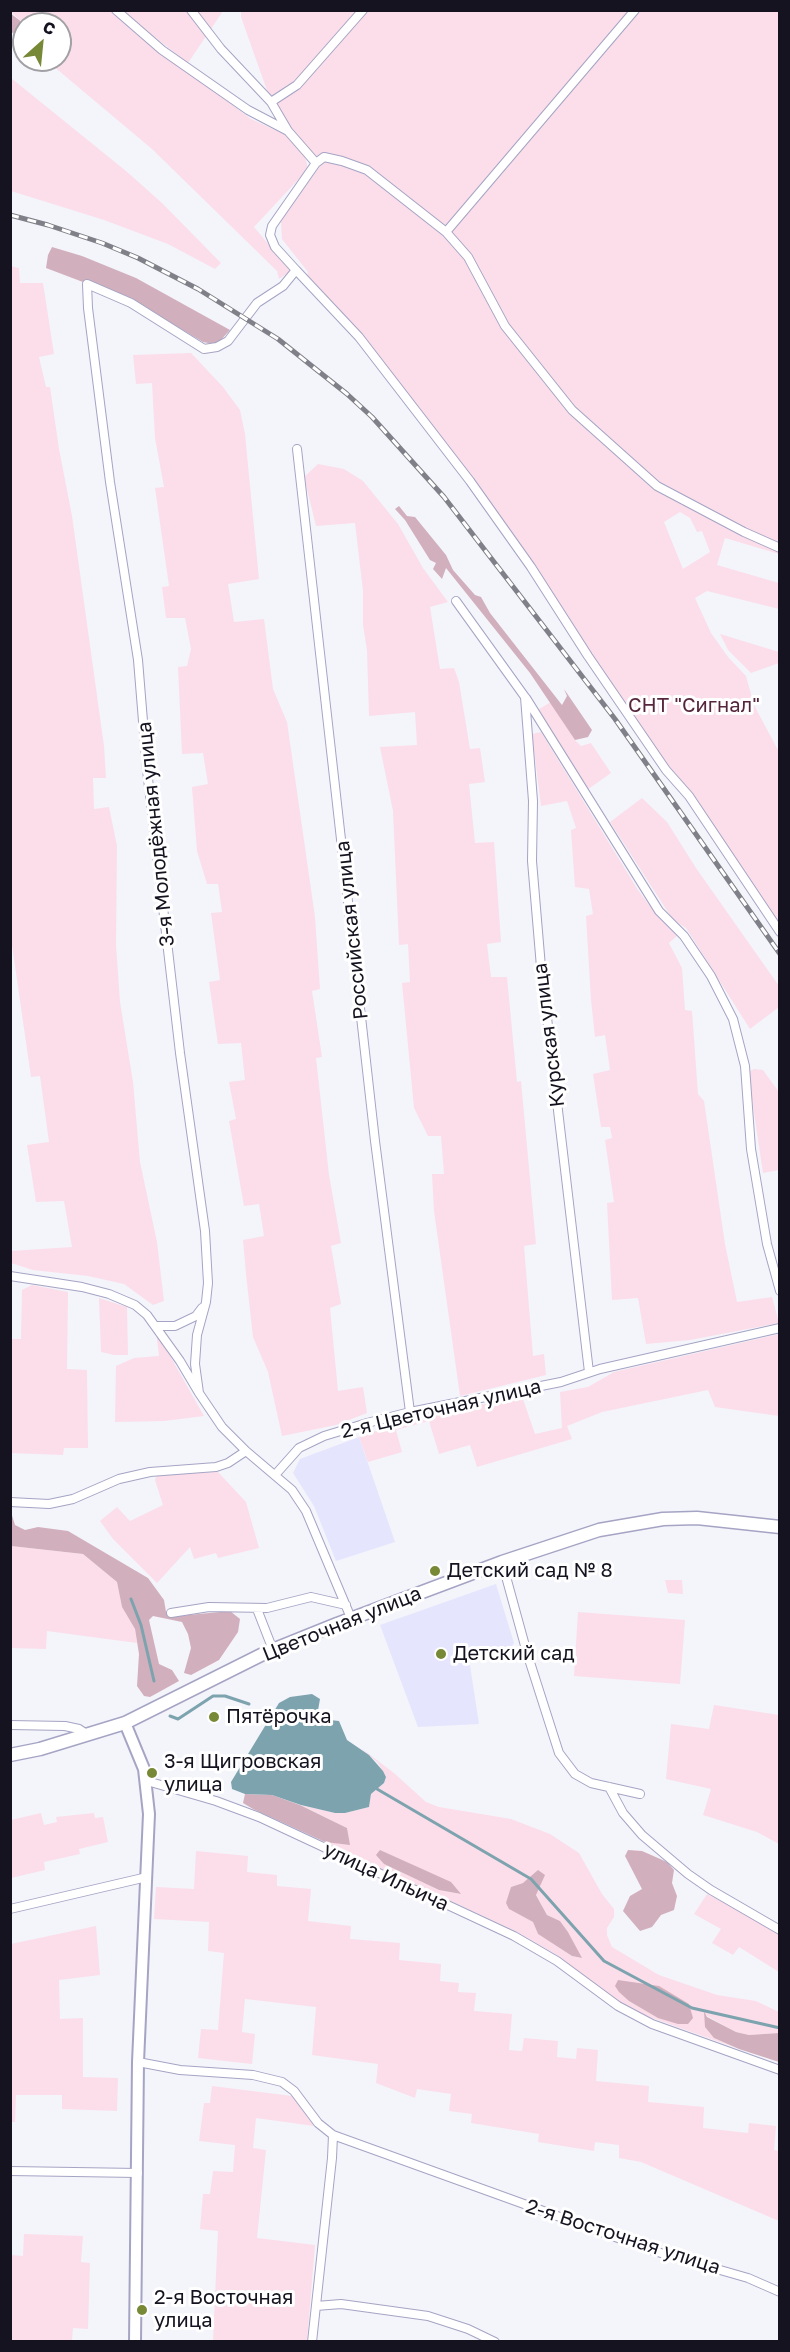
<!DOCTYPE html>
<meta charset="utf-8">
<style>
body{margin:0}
#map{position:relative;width:790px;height:2352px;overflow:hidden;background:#f4f4fb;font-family:"Golos Text",sans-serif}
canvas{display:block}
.frame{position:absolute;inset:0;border:12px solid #14131f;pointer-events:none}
.north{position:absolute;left:12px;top:12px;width:60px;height:60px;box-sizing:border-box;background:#fff;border:2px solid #a1a1a5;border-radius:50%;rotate:27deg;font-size:16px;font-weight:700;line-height:24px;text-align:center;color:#14131f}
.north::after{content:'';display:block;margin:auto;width:21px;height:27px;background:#778837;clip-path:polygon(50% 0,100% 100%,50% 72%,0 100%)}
</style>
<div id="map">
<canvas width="790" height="2352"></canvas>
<div class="frame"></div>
<div class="north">С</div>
</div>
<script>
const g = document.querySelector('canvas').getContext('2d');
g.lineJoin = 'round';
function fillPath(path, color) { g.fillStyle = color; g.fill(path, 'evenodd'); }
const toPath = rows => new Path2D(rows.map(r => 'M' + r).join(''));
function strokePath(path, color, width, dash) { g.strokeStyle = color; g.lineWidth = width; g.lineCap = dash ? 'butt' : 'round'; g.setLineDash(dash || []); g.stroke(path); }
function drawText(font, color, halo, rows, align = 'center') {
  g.font = font + ' "Golos Text",sans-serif'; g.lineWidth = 6; g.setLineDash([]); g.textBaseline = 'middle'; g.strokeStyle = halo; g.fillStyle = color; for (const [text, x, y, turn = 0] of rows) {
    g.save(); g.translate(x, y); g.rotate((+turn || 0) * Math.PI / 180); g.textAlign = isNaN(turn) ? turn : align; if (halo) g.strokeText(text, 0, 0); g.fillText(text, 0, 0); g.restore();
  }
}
fillPath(toPath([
 [359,1437,395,1542,336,1561,314,1506,293,1473,300,1459],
 [496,1584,514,1643,509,1651,469,1659,479,1724,418,1727,380,1625]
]), '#e5e5fe');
fillPath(toPath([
 [241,10,779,11,779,554,725,538,717,565,779,583,779,609,707,591,695,598,711,633,728,657,746,676,754,705,779,752,779,925,669,771,420,412,342,313,307,277,308,272,282,239,281,221,322,163,292,131,269,96,241,17],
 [680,512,690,518,697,532,702,531,710,552,683,569,664,522],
 [10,11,111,11,149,43,251,119,284,134,291,140,305,156,308,169,254,227,291,271,279,279,277,271,152,149,46,60,60,60,60,24,24,24,24,42,13,33,22,31,23,23],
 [121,11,223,11,188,63],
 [11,78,126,171,162,203,221,263,215,269,168,244,104,220,11,191],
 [10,266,19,268,20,283,43,283,54,354,39,357,46,387,50,387,59,449,72,516,104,746,106,778,93,778,94,809,109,807,117,846,116,945,120,1002,133,1082,140,1162,157,1242,164,1301,153,1305,124,1284,88,1276,33,1270,11,1263,11,1251,72,1247,64,1201,36,1202,27,1145,49,1142,40,1076,31,1077,10,931],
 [191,353,223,387,240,410,245,434,259,579,228,584,234,622,264,619,273,689,287,722,315,917,320,989,312,991,322,1057,316,1058,329,1175,341,1243,331,1246,341,1304,330,1308,338,1391,363,1387,367,1413,336,1425,282,1436,268,1372,253,1337,246,1274,243,1240,264,1236,259,1204,244,1206,229,1121,236,1119,229,1082,245,1080,241,1043,218,1044,209,982,220,980,211,913,222,912,218,884,207,884,197,851,192,787,208,784,203,753,182,754,178,667,187,666,191,649,185,618,166,618,162,587,169,586,155,488,164,487,155,438,152,383,136,384,133,355],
 [318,464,344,469,363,481,398,524,423,568,448,602,430,607,440,669,454,668,459,682,470,749,480,748,485,782,469,784,475,843,494,842,501,942,487,944,491,977,507,977,517,1082,521,1081,536,1244,524,1246,533,1356,544,1354,546,1375,460,1396,434,1211,432,1174,444,1174,441,1136,428,1136,414,1108,402,983,410,982,408,944,399,945,393,811,380,747,417,745,415,712,369,716,367,650,363,625,363,591,355,523,316,526,304,477],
 [720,634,779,652,779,663,751,673,728,650],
 [551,702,575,740,581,746,591,743,611,773,587,790,541,714,539,709],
 [541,732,638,890,655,913,678,935,669,943,682,968,685,1010,692,1011,698,1094,704,1101,725,1244,737,1302,772,1297,779,1323,690,1340,646,1344,638,1298,612,1300,607,1203,614,1202,605,1140,612,1138,610,1127,601,1127,593,1074,610,1070,605,1035,595,1037,591,1000,586,916,593,914,589,889,575,887,571,830,576,828,567,801,541,806,532,734],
 [642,798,667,822,696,868,779,986,779,1007,750,1029,686,928,673,920,610,822],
 [754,1069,763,1070,779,1092,779,1170,763,1173,748,1072],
 [32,1285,68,1292,67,1369,87,1370,88,1448,64,1448,63,1455,11,1453,11,1339,21,1339,22,1290],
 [99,1298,127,1307,128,1355,114,1355,101,1352],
 [156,1331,204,1416,164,1421,115,1422,116,1366,134,1358,159,1356],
 [779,1334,779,1416,715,1407,708,1390,602,1412,567,1426,572,1439,477,1467,470,1445,439,1454,429,1421,396,1430,402,1452,368,1462,359,1437,390,1426,428,1416,484,1404,523,1399,535,1434,562,1428,560,1392,588,1387,614,1372],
 [218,1472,246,1502,259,1548,218,1558,216,1553,194,1559,190,1547,157,1583,113,1539,100,1521,117,1507,130,1521,163,1505,155,1480,157,1475],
 [11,1546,83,1554,117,1582,122,1607,135,1629,137,1643,47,1631,46,1649,11,1648],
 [665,1580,682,1580,683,1594,668,1593],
 [578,1612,685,1620,680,1684,574,1676],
 [714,1705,779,1715,779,1844,757,1832,703,1815,711,1789,666,1779,671,1724,709,1729],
 [361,1748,394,1773,426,1802,439,1807,511,1819,550,1834,579,1853,602,1894,614,1909,614,1917,607,1928,607,1935,612,1947,659,1975,717,1995,756,2001,779,2012,779,2033,749,2035,736,2032,707,2016,705,2013,714,2038,739,2049,641,2014,613,1998,557,1955,517,1932,325,1842,349,1844,347,1828,301,1805,335,1813,345,1813,369,1807,371,1794,384,1783,386,1777,378,1763],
 [380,1850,416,1867,460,1894,439,1890,384,1864],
 [523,1883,536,1894,547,1915,560,1921,568,1932,581,1958,572,1956,538,1934,533,1922,509,1909,511,1887],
 [41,1813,44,1825,57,1822,56,1817,94,1813,95,1818,103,1817,108,1842,79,1849,80,1854,44,1862,45,1870,11,1878,11,1820],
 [196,1851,248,1856,247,1872,277,1875,277,1886,311,1889,308,1921,351,1926,350,1939,400,1943,399,1960,441,1964,440,1981,459,1983,458,1992,476,1993,474,2011,512,2014,509,2050,522,2051,524,2038,558,2041,557,2057,576,2059,577,2048,598,2050,596,2081,649,2086,648,2102,704,2107,703,2128,748,2133,749,2123,776,2126,774,2150,779,2151,779,2221,641,2162,619,2158,619,2145,595,2142,594,2151,538,2142,539,2134,471,2123,472,2114,449,2111,451,2094,417,2089,415,2098,376,2083,378,2064,312,2055,316,2007,245,1999,242,2032,255,2034,252,2064,198,2058,201,2029,218,2030,224,1953,208,1951,209,1922,154,1919,156,1887,194,1889],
 [707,1894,779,1931,779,1972,739,1947,733,1955,712,1943,721,1929,694,1914],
 [96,1926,100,1975,59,1980,60,2019,83,2018,83,2077,118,2078,117,2111,62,2109,62,2095,16,2095,15,2122,11,2122,11,1944],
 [212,2086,292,2096,314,2126,256,2118,253,2148,266,2150,257,2238,315,2245,307,2341,213,2341,218,2231,200,2229,203,2194,210,2194,213,2171,233,2172,235,2145,199,2141,204,2103,210,2103],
 [24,2234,83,2236,81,2262,90,2263,88,2329,73,2328,72,2341,11,2341,11,2255,23,2256]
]), '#fbdee9');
fillPath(toPath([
 [10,13,23,23,22,31,13,33,11,32],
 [52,247,82,256,136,278,230,330,219,342,213,344,203,342,133,301,46,268,48,255],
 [399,506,407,516,415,517,446,555,453,570,475,595,481,597,490,613,562,705,567,696,564,689,592,730,588,737,575,740,530,673,446,568,442,579,433,569,436,563,430,560,405,520,395,509],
 [11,1512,15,1525,25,1530,38,1527,68,1531,148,1578,164,1600,166,1612,178,1616,230,1611,240,1619,238,1632,219,1660,191,1675,184,1673,191,1648,188,1634,182,1622,153,1616,149,1620,159,1664,172,1670,179,1681,150,1697,144,1696,137,1686,139,1654,135,1629,122,1607,117,1582,83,1554,11,1546],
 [245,1794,272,1795,300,1805,347,1828,350,1845,325,1842,253,1809,243,1803],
 [380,1850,451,1882,461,1894,439,1890,384,1864,376,1855],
 [628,1850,642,1851,667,1862,674,1870,672,1883,677,1896,674,1910,661,1915,652,1927,640,1931,623,1911,630,1896,642,1889,625,1856],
 [538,1870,545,1875,536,1895,547,1915,560,1921,568,1932,582,1958,572,1956,538,1934,533,1922,509,1909,506,1903,511,1887,523,1883],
 [618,1980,659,1986,689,2004,693,2018,688,2024,678,2024,658,2018,629,2001,619,1992,615,1986],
 [704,2011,707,2017,736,2032,749,2035,779,2033,779,2062,739,2049,714,2038,705,2027]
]), '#d2afbc');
fillPath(toPath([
 [312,1694,320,1699,317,1716,321,1719,339,1721,347,1740,369,1755,383,1771,386,1777,384,1783,371,1794,369,1807,345,1813,335,1813,301,1805,272,1795,245,1794,232,1789,231,1782,279,1703,290,1697]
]), '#7da3af');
strokePath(toPath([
 [131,1599,141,1625,154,1681],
 [170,1716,178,1719,213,1696,225,1696,249,1704],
 [377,1789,531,1879,604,1961,692,2008,780,2028]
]), '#7da3af', 3);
const street = toPath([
 [116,10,162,50,248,110,288,131],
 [191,10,221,49,271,102,288,131,316,163],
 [271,102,297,85,363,10],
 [446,232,635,10],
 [296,270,359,337,470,481,531,567,588,656,666,770,689,796,780,932],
 [297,449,375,1141,410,1412],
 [456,601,525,697,533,801,532,861,541,967,589,1372],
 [526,698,659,911,684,936,711,976,733,1019,745,1066,751,1149,767,1244,780,1291],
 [10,1276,82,1287,109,1294,135,1305,147,1315,180,1361,199,1393,222,1427,246,1451,292,1490,306,1511,351,1618],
 [157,1326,175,1326,196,1316,202,1308],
 [199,1393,195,1364,197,1335,206,1302,208,1283,205,1231,180,1053,147,770,138,660,110,482,88,308,87,284,131,303,204,349,217,347,228,341,257,303,283,286,296,270,275,247,270,235,272,226,316,163,324,157,342,161,367,170,446,232,468,257,505,326,572,410,657,486,744,532,780,548],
 [275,1475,299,1448,324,1436,367,1423,410,1412,561,1382,600,1369,780,1328],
 [10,1502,49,1504,73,1499,119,1479,150,1472,216,1467,228,1463,246,1451],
 [502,1562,527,1653,559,1753,575,1774,591,1783,640,1794],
 [257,1609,273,1650],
 [171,1613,209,1607,267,1608,311,1597,346,1605],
 [10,1725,65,1726,79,1729,88,1735],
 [147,1781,216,1801,259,1817,514,1936,557,1961,618,2006,652,2024,780,2070],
 [609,1787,623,1813,642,1835,688,1874,711,1890,780,1930],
 [10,1909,147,1877],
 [138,2062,180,2070,253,2075,282,2082,294,2091,318,2123,333,2135,654,2251,748,2278,780,2292],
 [10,2171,138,2173],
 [316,2306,341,2304,428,2316,468,2329,495,2342],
 [312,2342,332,2158,333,2135]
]);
const secondary = toPath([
 [125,1723,144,1769,149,1814,138,2062,135,2342]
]);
const primary = toPath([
 [10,1755,40,1749,125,1723,265,1653,337,1624,502,1562,599,1530,663,1519,697,1518,780,1527]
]);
strokePath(street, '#a5a4c4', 10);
strokePath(secondary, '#a5a4c4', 14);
strokePath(primary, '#a5a4c4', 15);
strokePath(street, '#fff', 8);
strokePath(secondary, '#fff', 10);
strokePath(primary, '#fff', 12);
const rail = toPath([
 [10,215,48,225,102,243,138,258,198,289,278,339,347,394,372,417,444,497,615,719,780,954]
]);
strokePath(rail, '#808089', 5);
strokePath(rail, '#fff', 3, [9]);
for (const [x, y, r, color] of [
 [435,1571,6,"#778837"],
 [441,1654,6,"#778837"],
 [214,1717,6,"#778837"],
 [152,1773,6,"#778837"],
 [142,2310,6,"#778837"]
]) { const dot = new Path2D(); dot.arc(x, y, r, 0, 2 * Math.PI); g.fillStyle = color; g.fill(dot); strokePath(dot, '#fff', 2); }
drawText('20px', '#55263c', '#fff', [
 ["СНТ \"Сигнал\"",694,706]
]);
drawText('20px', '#14131f', '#fff', [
 ["3-я Молодёжная улица",156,834,-96],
 ["Российская улица",352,930,-96],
 ["Курская улица",549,1035,-97],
 ["2-я Цветочная улица",441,1409,-13],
 ["Цветочная улица",342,1624,-22],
 ["улица Ильича",386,1877,25],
 ["2-я Восточная улица",623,2237,18]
]);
drawText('20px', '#14131f', '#fff', [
 ["Детский сад № 8",447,1571],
 ["Детский сад",453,1654],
 ["Пятёрочка",226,1717],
 ["3-я Щигровская",164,1762],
 ["улица",164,1785],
 ["2-я Восточная",154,2298],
 ["улица",154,2321]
], 'left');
</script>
